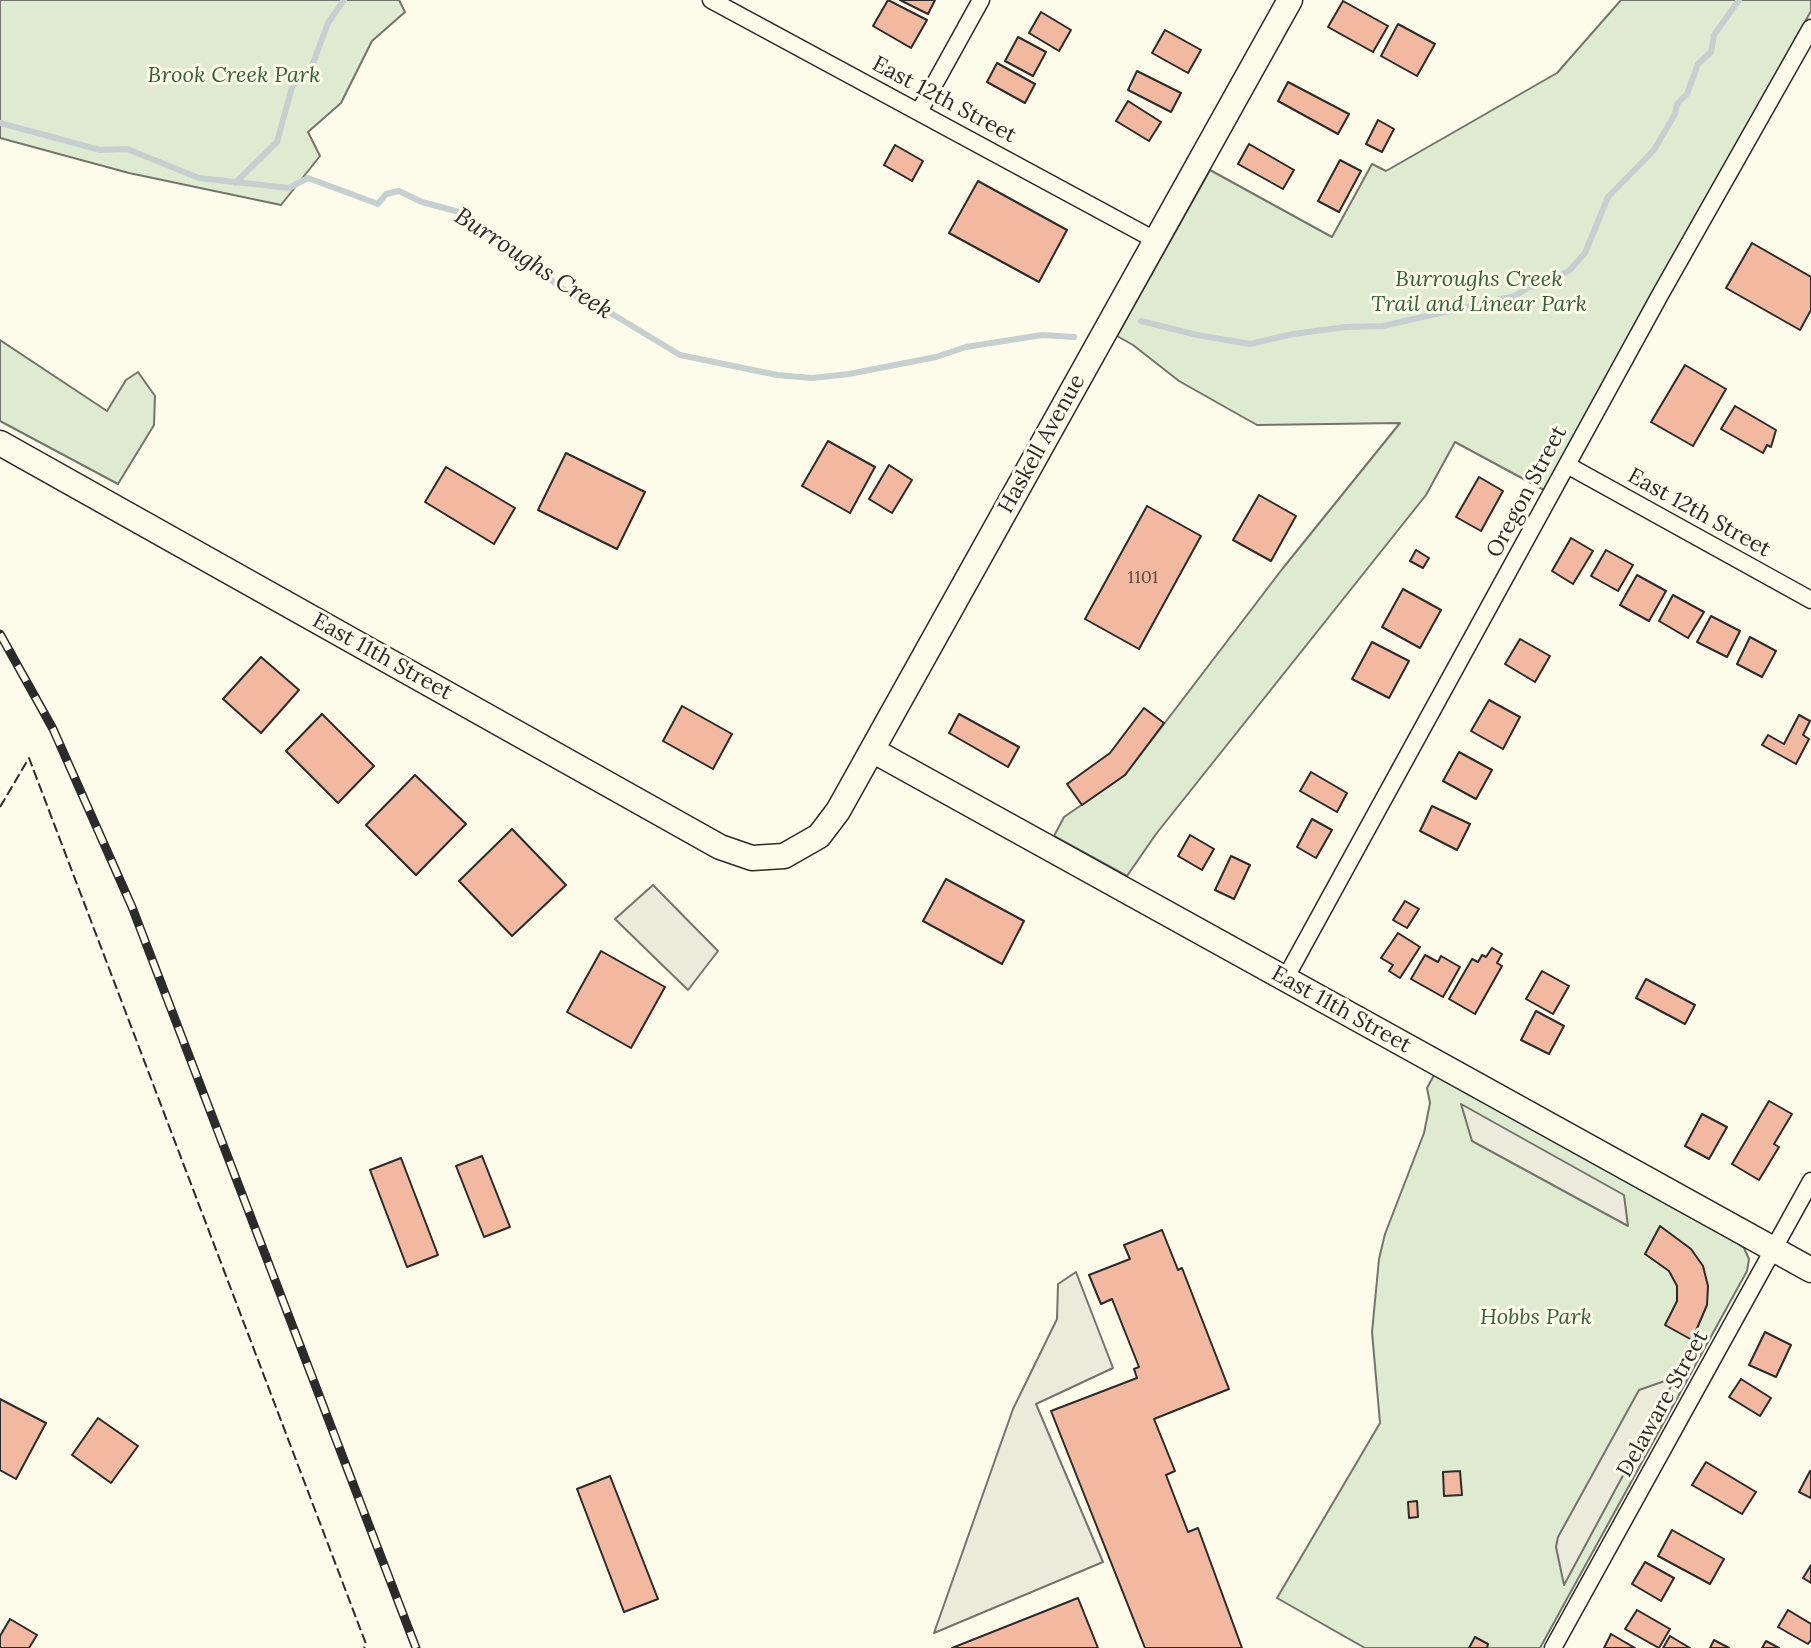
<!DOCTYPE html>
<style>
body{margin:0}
canvas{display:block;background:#fdfbea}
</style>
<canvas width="1811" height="1648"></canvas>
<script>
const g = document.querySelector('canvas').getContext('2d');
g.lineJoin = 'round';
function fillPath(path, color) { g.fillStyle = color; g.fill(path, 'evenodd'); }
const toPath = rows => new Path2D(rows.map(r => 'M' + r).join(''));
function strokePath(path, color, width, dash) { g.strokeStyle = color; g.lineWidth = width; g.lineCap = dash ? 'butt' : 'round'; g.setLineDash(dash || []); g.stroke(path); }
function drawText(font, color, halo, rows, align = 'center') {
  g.font = font + ' Lora,serif'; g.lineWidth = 6; g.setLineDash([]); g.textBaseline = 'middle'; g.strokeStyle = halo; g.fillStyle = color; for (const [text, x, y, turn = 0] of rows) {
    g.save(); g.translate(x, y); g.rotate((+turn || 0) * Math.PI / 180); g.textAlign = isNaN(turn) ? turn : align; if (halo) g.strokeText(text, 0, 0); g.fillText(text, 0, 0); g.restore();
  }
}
const green = toPath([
 [0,0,399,0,405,12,372,41,341,103,308,132,320,156,281,205,129,173,0,138,0,0],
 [1621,0,1811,0,1811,11,1544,490,1455,442,1426,495,1156,834,1127,876,1054,836,1064,817,1125,775,1283,568,1400,423,1257,425,1179,381,1133,345,1117,336,1210,170,1332,237,1372,164,1386,171,1557,73,1621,0],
 [0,340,107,411,126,380,138,372,155,396,154,425,118,484,0,421,0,340],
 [1434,1075,1737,1243,1744,1248,1749,1259,1747,1271,1540,1648,1365,1648,1277,1598,1380,1423,1372,1332,1379,1259,1385,1234,1424,1133,1430,1103,1427,1088,1434,1075]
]);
fillPath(green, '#deebd1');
strokePath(green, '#74746e', 2);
const parking = toPath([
 [653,885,718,951,688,990,615,919,653,885],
 [1461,1104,1624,1195,1628,1226,1472,1141,1461,1104],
 [1076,1272,1113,1368,1036,1404,1103,1562,934,1633,1013,1409,1057,1319,1058,1284,1076,1272],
 [1676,1377,1564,1585,1556,1547,1558,1537,1639,1390,1676,1377]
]);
fillPath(parking, '#eceadb');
strokePath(parking, '#74746e', 2);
strokePath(toPath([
 [0,123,100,150,127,149,199,178,289,188,308,178,378,204,386,194,399,191,422,202,463,213,567,292,594,303,680,355,777,375,812,378,849,374,936,357,966,347,1042,335,1074,337],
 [235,183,277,142,292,87,312,66,328,23,344,0],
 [1141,321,1197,335,1250,344,1293,334,1346,327,1383,326,1515,296,1529,287,1546,284,1570,270,1585,253,1608,197,1654,150,1675,114,1677,104,1687,94,1698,64,1711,52,1714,35,1739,0]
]), '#c7d0d0', 6);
const building = toPath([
 [888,0,927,20,911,48,873,26,888,0],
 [900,0,935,0,928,14,900,0],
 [1343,1,1388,26,1373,52,1328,27,1343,1],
 [1041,12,1071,30,1059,51,1029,33,1041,12],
 [1398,24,1435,44,1417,76,1381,56,1398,24],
 [1165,30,1201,50,1188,73,1152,53,1165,30],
 [1018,37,1046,52,1033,76,1005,61,1018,37],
 [997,63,1035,84,1025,103,987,82,997,63],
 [1137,71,1181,93,1171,112,1128,90,1137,71],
 [1288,82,1349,114,1338,134,1278,101,1288,82],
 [1128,101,1161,122,1149,141,1116,121,1128,101],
 [1378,120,1394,129,1382,152,1366,144,1378,120],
 [1249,144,1294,170,1283,189,1238,164,1249,144],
 [895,145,923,161,912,181,884,165,895,145],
 [1340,160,1361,171,1339,212,1318,201,1340,160],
 [978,181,1067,230,1039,282,949,233,978,181],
 [1752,243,1811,277,1811,310,1800,330,1726,288,1752,243],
 [1685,365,1726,389,1693,446,1651,422,1685,365],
 [1735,406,1776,430,1771,447,1767,445,1763,453,1721,429,1735,406],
 [828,441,875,467,850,513,802,486,828,441],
 [566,453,645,492,617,549,538,510,566,453],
 [889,465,912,480,892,513,869,499,889,465],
 [446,467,515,508,494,544,425,502,446,467],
 [1479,477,1503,491,1481,531,1456,517,1479,477],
 [1259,495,1296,516,1271,561,1233,540,1259,495],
 [1147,506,1201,536,1139,649,1085,619,1147,506],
 [1571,538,1593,551,1573,584,1552,571,1571,538],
 [1416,550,1429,558,1423,568,1410,561,1416,550],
 [1606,550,1633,565,1618,591,1591,576,1606,550],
 [1637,575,1666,591,1649,621,1620,605,1637,575],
 [1403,589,1441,610,1420,648,1382,627,1403,589],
 [1673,595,1704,612,1688,638,1659,621,1673,595],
 [1711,616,1740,631,1727,657,1697,642,1711,616],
 [1750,637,1776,651,1762,677,1737,664,1750,637],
 [1520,639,1550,656,1535,682,1505,664,1520,639],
 [1372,642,1409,661,1389,698,1352,679,1372,642],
 [261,657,299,690,261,733,223,699,261,657],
 [1489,700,1520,717,1503,749,1471,731,1489,700],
 [682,706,732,734,713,769,663,741,682,706],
 [1144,708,1164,723,1125,775,1082,805,1067,784,1110,753,1144,708],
 [322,714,374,766,338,803,286,751,322,714],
 [959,714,1019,747,1008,767,949,733,959,714],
 [1799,715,1810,721,1803,735,1809,739,1796,764,1762,745,1768,735,1784,744,1799,715],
 [1459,752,1492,770,1476,799,1443,781,1459,752],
 [1311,772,1347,793,1337,812,1300,791,1311,772],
 [415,775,466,824,416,875,366,825,415,775],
 [1432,806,1470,824,1457,850,1420,831,1432,806],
 [1312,819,1332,830,1316,858,1297,847,1312,819],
 [512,829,566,885,512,936,459,881,512,829],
 [1190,835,1214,849,1202,870,1178,856,1190,835],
 [1231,856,1250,865,1234,899,1215,890,1231,856],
 [946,879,1024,921,1002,964,923,921,946,879],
 [1405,901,1419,909,1407,928,1393,920,1405,901],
 [1398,933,1420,947,1400,978,1389,971,1393,965,1381,958,1398,933],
 [1492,948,1502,954,1497,963,1502,966,1475,1014,1449,999,1472,959,1478,962,1482,955,1486,957,1492,948],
 [601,951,665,987,631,1048,567,1012,601,951],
 [1425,955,1438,962,1441,956,1460,967,1443,997,1411,979,1425,955],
 [1542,971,1569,986,1553,1014,1526,999,1542,971],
 [1646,979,1695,1005,1685,1024,1636,998,1646,979],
 [1536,1011,1564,1026,1549,1054,1521,1040,1536,1011],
 [1769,1101,1792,1114,1774,1144,1779,1147,1759,1180,1732,1164,1769,1101],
 [1702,1114,1727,1127,1709,1159,1685,1146,1702,1114],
 [482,1156,510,1227,484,1237,456,1166,482,1156],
 [401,1158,438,1255,407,1267,370,1170,401,1158],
 [1660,1226,1691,1249,1703,1266,1708,1286,1707,1305,1692,1340,1665,1325,1677,1301,1677,1286,1669,1271,1645,1254,1660,1226],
 [1162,1230,1178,1270,1182,1268,1229,1389,1154,1419,1175,1471,1166,1475,1188,1532,1198,1528,1242,1648,1145,1648,1051,1411,1137,1378,1134,1369,1139,1367,1112,1299,1101,1304,1089,1275,1130,1259,1124,1245,1162,1230],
 [1765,1332,1791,1345,1776,1377,1749,1365,1765,1332],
 [1741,1379,1771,1398,1760,1416,1729,1397,1741,1379],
 [0,1399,46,1423,16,1479,0,1470,0,1399],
 [98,1418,138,1446,111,1483,72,1455,98,1418],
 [1706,1462,1756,1492,1742,1514,1692,1485,1706,1462],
 [1460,1471,1462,1495,1444,1496,1443,1472,1460,1471],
 [1810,1471,1811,1472,1811,1498,1799,1492,1810,1471],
 [610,1476,658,1599,624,1612,577,1489,610,1476],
 [1417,1501,1418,1517,1409,1518,1408,1502,1417,1501],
 [1672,1530,1724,1559,1710,1584,1658,1556,1672,1530],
 [1645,1562,1674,1578,1661,1601,1632,1584,1645,1562],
 [1811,1565,1811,1583,1803,1578,1811,1565],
 [1078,1598,1098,1648,952,1648,1078,1598],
 [1637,1610,1670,1629,1659,1648,1625,1629,1637,1610],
 [1788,1610,1811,1624,1811,1640,1808,1644,1778,1627,1788,1610],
 [10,1619,37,1635,29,1648,0,1648,0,1636,10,1619],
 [1611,1634,1635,1648,1604,1648,1611,1634],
 [1670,1636,1690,1648,1663,1648,1670,1636],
 [1475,1637,1488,1644,1487,1648,1469,1648,1475,1637],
 [1714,1640,1729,1648,1710,1648,1714,1640],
 [1766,1641,1779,1648,1762,1648,1766,1641]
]);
fillPath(building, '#f2b8a0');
strokePath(building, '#2b2b2b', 2);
const street = toPath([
 [711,0,1155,240],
 [919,112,981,0],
 [1567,465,1811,600],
 [1285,979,1660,295,1811,28],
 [1553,1648,1811,1181]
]);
const secondary = toPath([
 [0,443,720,847,752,858,784,856,819,836,838,811,1290,0],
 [872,750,1811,1270]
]);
strokePath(street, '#2b2b2b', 19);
strokePath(secondary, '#2b2b2b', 27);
strokePath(street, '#fdfbea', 16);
strokePath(secondary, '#fdfbea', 24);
const rail = toPath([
 [0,634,53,729,132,907,416,1648]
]);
strokePath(rail, '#2b2b2b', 9);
strokePath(rail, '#fdfbea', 6, [18]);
strokePath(toPath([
 [0,807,29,758,366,1644,364,1648]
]), '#2b2b2b', 2, [10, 4]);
drawText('18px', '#5d4e48', null, [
 ["1101",1143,578]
]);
drawText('italic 22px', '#34623c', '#fdfbea', [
 ["Brook Creek Park",234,76],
 ["Burroughs Creek",1479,280],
 ["Trail and Linear Park",1479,305],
 ["Hobbs Park",1536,1318]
]);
drawText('22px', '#2b2b2b', '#fdfbea', [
 ["East 12th Street",944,100,28],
 ["Haskell Avenue",1042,444,-61],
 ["Oregon Street",1527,492,-62],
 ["East 12th Street",1699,513,29],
 ["East 11th Street",382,657,29],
 ["East 11th Street",1341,1010,29],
 ["Delaware Street",1663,1404,-61]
]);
drawText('italic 24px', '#2b2b2b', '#fdfbea', [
 ["Burroughs Creek",533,264,33]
]);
</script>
